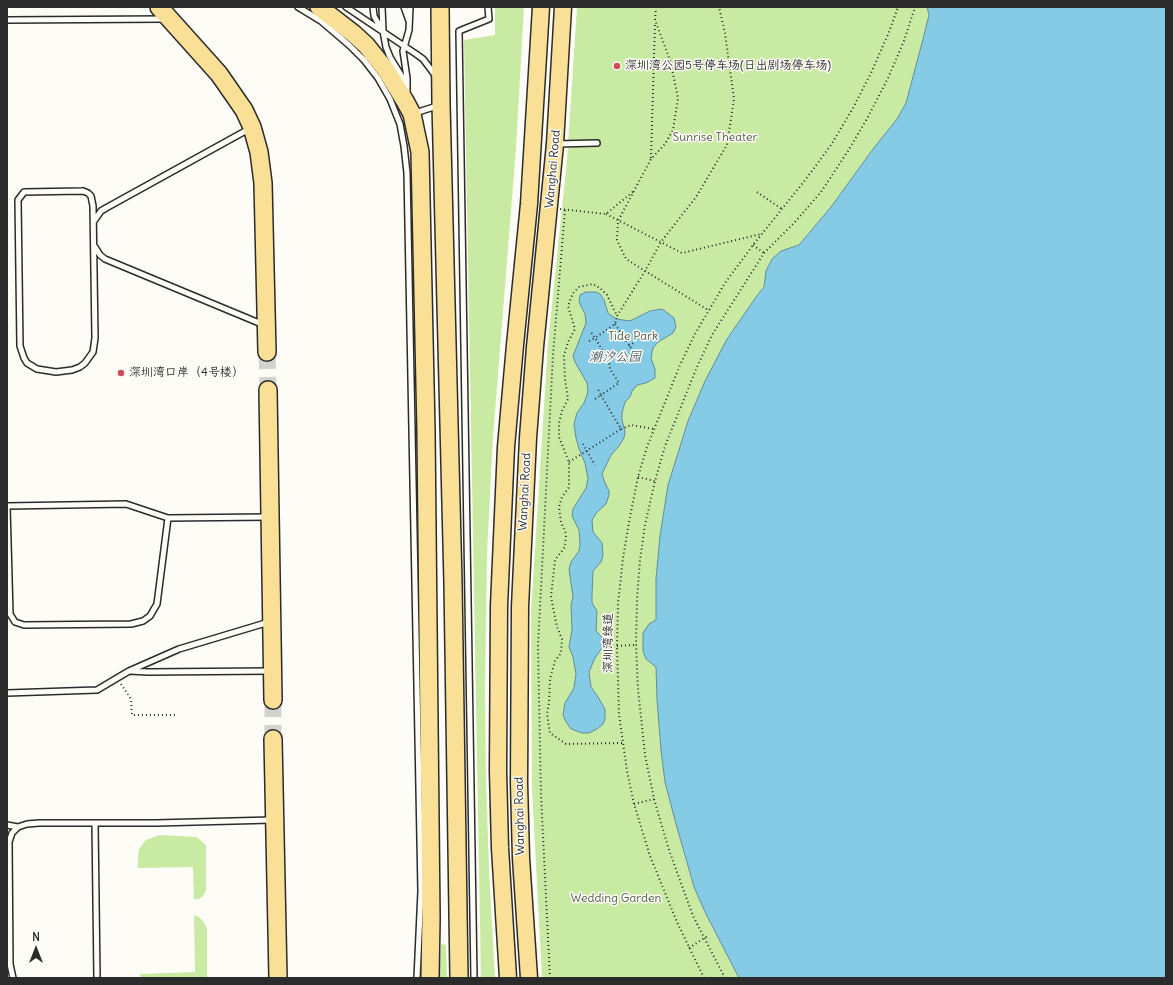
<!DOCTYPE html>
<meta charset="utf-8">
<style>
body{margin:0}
#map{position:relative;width:1173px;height:985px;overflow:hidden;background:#fdfcf7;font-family:Delius,sans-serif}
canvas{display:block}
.frame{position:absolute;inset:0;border:8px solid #2b2b2b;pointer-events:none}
.north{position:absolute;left:16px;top:929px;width:40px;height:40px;-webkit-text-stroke:3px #fdfcf7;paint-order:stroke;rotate:0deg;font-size:11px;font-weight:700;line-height:16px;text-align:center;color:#2b2b2b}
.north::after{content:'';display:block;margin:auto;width:14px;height:18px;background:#2b2b2b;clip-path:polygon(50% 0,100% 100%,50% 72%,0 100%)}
</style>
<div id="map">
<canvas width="1173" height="985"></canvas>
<div class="frame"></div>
<div class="north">N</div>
</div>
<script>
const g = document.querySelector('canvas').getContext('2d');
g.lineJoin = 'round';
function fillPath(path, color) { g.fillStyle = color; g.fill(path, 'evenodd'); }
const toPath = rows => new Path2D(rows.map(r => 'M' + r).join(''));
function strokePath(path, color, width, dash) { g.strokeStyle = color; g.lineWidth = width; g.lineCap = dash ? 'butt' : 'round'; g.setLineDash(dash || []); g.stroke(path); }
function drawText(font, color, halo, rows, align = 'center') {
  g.font = font + ' Delius,"LXGW WenKai TC",sans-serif'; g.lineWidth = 3; g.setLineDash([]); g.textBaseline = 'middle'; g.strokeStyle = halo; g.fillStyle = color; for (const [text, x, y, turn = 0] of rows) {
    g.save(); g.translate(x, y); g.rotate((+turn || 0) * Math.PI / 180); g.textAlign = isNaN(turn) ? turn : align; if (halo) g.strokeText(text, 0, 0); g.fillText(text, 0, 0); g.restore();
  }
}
fillPath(toPath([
 [495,7,524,7,516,148,493,437,487,553,485,692,486,778,489,870,495,978,481,978,464,40,495,35],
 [577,7,927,7,929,15,906,103,897,119,873,149,831,207,799,245,781,251,772,259,766,271,764,287,756,297,727,339,705,381,688,421,668,485,660,536,656,579,656,620,649,624,646,659,656,666,661,750,665,782,685,858,694,887,705,912,739,978,542,978,532,789,531,612,548,343,567,160],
 [160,835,197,837,206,845,206,890,203,896,199,899,194,899,193,867,138,868,138,857,139,849,146,840],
 [194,915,199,917,203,921,207,928,207,978,142,978,139,974,195,972],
 [443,944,446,945,447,978,439,978,441,945]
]), '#c9eaa2');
const water = toPath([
 [927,7,1166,7,1166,978,739,978,705,912,694,887,676,824,665,782,661,750,657,699,656,667,646,659,643,651,643,633,649,624,656,620,656,579,660,536,668,485,688,421,705,381,727,339,756,297,764,287,766,271,772,259,781,251,799,245,831,207,873,149,897,119,906,103,923,39,929,15,927,7],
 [586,292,596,292,600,294,604,300,608,313,616,319,630,321,650,311,662,309,674,318,676,327,673,333,658,342,653,348,651,358,655,369,655,378,646,383,637,385,632,391,630,397,625,402,622,413,622,420,625,432,624,438,619,446,611,455,602,474,605,483,609,491,609,495,606,504,597,512,592,520,593,532,602,543,603,555,601,562,593,571,592,595,592,603,597,611,596,631,603,638,604,645,595,658,589,672,591,687,598,697,605,709,605,719,603,724,597,729,589,733,582,733,571,729,566,722,563,715,565,703,574,688,576,674,573,657,569,647,572,630,571,605,573,597,569,569,571,562,579,551,580,544,579,530,572,516,573,509,586,488,588,479,585,463,579,449,576,438,574,424,577,413,584,403,588,392,587,383,575,362,573,356,586,323,585,314,579,302,580,295,586,292]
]);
fillPath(water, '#85cbe6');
strokePath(water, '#618b9b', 1);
strokePath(toPath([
 [267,352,268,390],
 [273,700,273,739]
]), '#d3d2ce', 17, [17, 8]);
const service = toPath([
 [298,7,321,21,349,45,364,60,378,78,390,99,400,124,404,146,407,173,421,891,417,978],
 [346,7,416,54,423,59,435,75],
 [373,7,374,16,382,30],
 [382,7,383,31,386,47,390,57,407,85],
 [404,7,409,21],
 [7,20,164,19],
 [407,94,407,78,403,51,409,30,410,7],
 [415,113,437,106],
 [556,144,597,143],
 [83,191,88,193,91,196,93,206,95,338,93,352,85,363,80,367,72,370,56,372,37,369,27,363,24,358,20,346,18,200,24,192,83,191],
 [94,221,101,211,106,208,249,129],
 [95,247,100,255,105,259,264,325],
 [7,506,10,614,15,622,24,625,131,624,143,621,150,616,157,604,168,518],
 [7,506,126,504,168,518,268,517],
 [130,671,148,672,270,671],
 [7,693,97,690,129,671,179,649,269,622],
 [95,823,97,978],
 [7,825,18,827],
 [13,978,10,964,9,842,12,833,18,827,27,824,39,823,156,823,272,820],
 [474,978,459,31,489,19,488,7]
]);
const primary = toPath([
 [508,978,500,848,498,771,499,606,506,447,515,345,529,204,541,7],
 [529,978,521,858,519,783,520,607,528,438,535,347,555,144,563,7]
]);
const trunk = toPath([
 [159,7,219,74,244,110,252,127,259,152,263,183,267,352],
 [319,7,354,34,366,45,386,70,405,101,412,114,420,152,426,431,431,918,430,978],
 [440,7,441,104,453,583,459,978],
 [268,390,273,700],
 [273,739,278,978]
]);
strokePath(service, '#2b2b2b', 8);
strokePath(primary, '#2b2b2b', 19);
strokePath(trunk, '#2b2b2b', 20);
strokePath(toPath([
 [656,7,655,20,670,60,678,98,673,130,665,144,651,159,618,221,617,240,626,259,708,310],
 [651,158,655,23],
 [757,192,782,209],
 [560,209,606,214,635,190],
 [606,214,682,253,761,234],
 [753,245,764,253],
 [615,324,633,351],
 [589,341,595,338,591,332],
 [629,346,635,342],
 [595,399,601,395,598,389],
 [621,429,631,425,654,429],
 [583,444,595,465],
 [569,462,621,429,601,395,619,383,610,369,609,361,595,338,615,324,617,316],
 [638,477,655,481],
 [617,646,636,645],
 [121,684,131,699,132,715,175,715],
 [622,743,566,744,550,733,549,727,547,714,549,703,550,679,555,661,561,653,562,639,557,627,551,597,555,560,565,547,566,534,561,522,559,507,562,497,569,487,569,462,559,437,559,423,562,411,568,399,565,379,564,356,568,342,575,329,568,306,573,293,579,287,593,284,600,288,607,295,617,316,645,271,661,242,696,197,727,145,734,99,725,33,719,7],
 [634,804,654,799],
 [689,948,709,935],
 [550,978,541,795,538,646,553,355,565,210],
 [704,978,677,922,650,856,634,804,627,771,619,714,617,646,618,604,623,558,629,522,638,477,647,447,680,365,695,334,725,283,753,245,806,179,831,145,853,108,872,71,889,32,898,7],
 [725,978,693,916,669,850,654,799,645,755,638,689,636,645,637,599,640,560,645,525,655,481,665,446,697,367,712,335,764,253,795,222,821,192,848,151,868,117,888,78,904,41,915,7]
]), '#2b2b2b', 2, [1, 3]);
strokePath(service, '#fdfcf7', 5);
strokePath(primary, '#fadf96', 16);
strokePath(trunk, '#fadf96', 17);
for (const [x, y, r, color] of [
 [617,66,4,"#d1495b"],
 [121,373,4,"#d1495b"]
]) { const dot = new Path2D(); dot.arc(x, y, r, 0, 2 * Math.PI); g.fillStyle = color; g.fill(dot); strokePath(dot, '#fdfcf7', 1.5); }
drawText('12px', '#2b2b2b', '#fdfcf7', [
 ["深圳湾公园5号停车场(日出剧场停车场)",625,66],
 ["深圳湾口岸（4号楼）",129,373]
], 'left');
drawText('12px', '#525b49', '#fdfcf7', [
 ["Sunrise Theater",715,138],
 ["Tide Park",633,337],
 ["Wedding Garden",616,899]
]);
drawText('12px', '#2b2b2b', '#fdfcf7', [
 ["Wanghai Road",553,169,-85],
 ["Wanghai Road",525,492,-87],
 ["深圳湾绿道",609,643,-90],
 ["Wanghai Road",520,816,-91]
]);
drawText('italic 13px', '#465b63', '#fdfcf7', [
 ["潮汐公园",615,357]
]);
</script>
